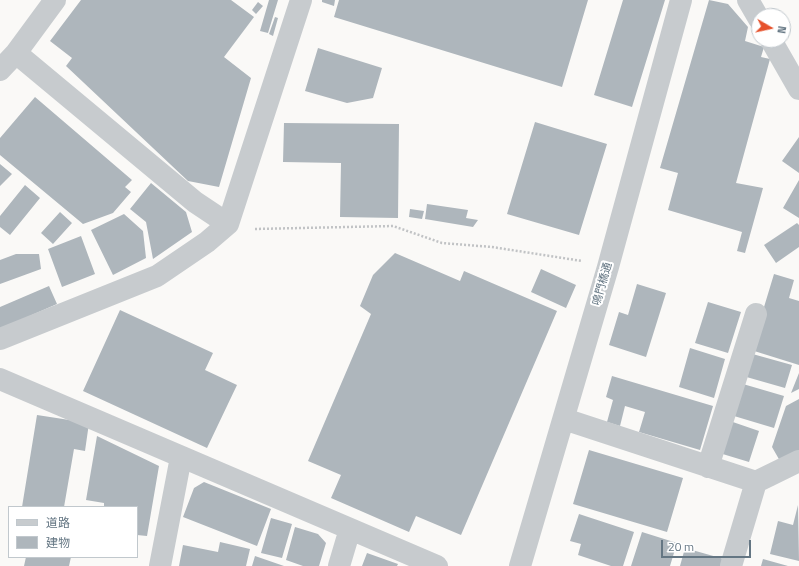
<!DOCTYPE html>
<meta charset="utf-8">
<style>
body{margin:0}
#map{position:relative;width:799px;height:566px;overflow:hidden;background:#faf9f7;font-family:"Titillium Web","Noto Sans JP",sans-serif}
canvas{display:block}
.legend{position:absolute;left:8px;top:506px;width:130px;height:52px;box-sizing:border-box;background:#fff;border:1px solid #c1c8cd;margin:0;padding:5px 7px;list-style:none;font-size:12px;color:#647683}
.legend li{display:flex;align-items:center;gap:8px;height:20px}
.legend b{width:20px;border:1px solid #c1c8cd}
.north{position:absolute;left:751px;top:8px;width:40px;height:40px;box-sizing:border-box;background:#fff;border:1px solid #c1c8cd;border-radius:50%;rotate:99deg;font-size:11px;font-weight:700;line-height:16px;text-align:center;color:#647683}
.north::after{content:'';display:block;margin:auto;width:14px;height:18px;background:#e6512b;clip-path:polygon(50% 0,100% 100%,50% 72%,0 100%)}
.scale{position:absolute;left:661px;top:540px;width:90px;height:18px;box-sizing:border-box;border:2px solid #647683;border-top:0;padding-left:5px;font-size:12px;line-height:14px;white-space:nowrap;color:#647683;-webkit-text-stroke:3px #fff;paint-order:stroke}
</style>
<div id="map">
<canvas width="799" height="566"></canvas>
<ul class="legend">
<li><b style="height:5px;background:#c7cbce"></b>道路</li>
<li><b style="height:11px;background:#aeb6bc"></b>建物</li>
</ul>
<div class="north">N</div>
<div class="scale">20 m</div>
</div>
<script>
const g = document.querySelector('canvas').getContext('2d');
g.lineJoin = 'round';
function fillPath(path, color) { g.fillStyle = color; g.fill(path, 'evenodd'); }
const toPath = rows => new Path2D(rows.map(r => 'M' + r).join(''));
function strokePath(path, color, width, dash) { g.strokeStyle = color; g.lineWidth = width; g.lineCap = dash ? 'butt' : 'round'; g.setLineDash(dash || []); g.stroke(path); }
function drawText(font, color, halo, rows, align = 'center') {
  g.font = font + ' "Titillium Web","Noto Sans JP",sans-serif'; g.lineWidth = 4; g.setLineDash([]); g.textBaseline = 'middle'; g.strokeStyle = halo; g.fillStyle = color; for (const [text, x, y, turn = 0] of rows) {
    g.save(); g.translate(x, y); g.rotate((+turn || 0) * Math.PI / 180); g.textAlign = isNaN(turn) ? turn : align; if (halo) g.strokeText(text, 0, 0); g.fillText(text, 0, 0); g.restore();
  }
}
fillPath(toPath([
 [81,0,231,0,254,17,224,57,251,78,219,187,188,181,66,66,72,58,50,41],
 [269,0,278,0,268,33,260,31],
 [322,0,335,0,334,6,322,2],
 [339,0,588,0,562,87,334,17],
 [623,0,665,0,632,107,594,95],
 [709,0,728,4,748,27,745,41,764,47,761,57,770,59,736,183,763,188,745,253,737,251,742,232,668,210,678,173,660,168],
 [258,2,263,6,256,14,252,10],
 [275,17,278,18,273,36,269,34],
 [318,48,382,68,373,98,347,103,305,91],
 [35,97,132,180,125,187,131,192,113,213,83,224,0,155,0,138],
 [535,122,607,144,579,235,507,214],
 [284,123,399,124,398,218,340,217,341,163,283,162],
 [799,137,799,173,782,161],
 [0,164,12,174,0,186],
 [799,180,799,218,783,208],
 [151,183,186,212,192,232,153,259,146,222,130,209],
 [25,185,40,198,10,235,0,227,0,216],
 [427,204,468,210,466,218,478,220,473,227,425,219],
 [410,209,424,211,422,219,409,217],
 [60,212,72,223,53,244,41,233],
 [124,214,143,231,146,258,113,275,91,230],
 [797,223,799,225,799,247,776,263,764,245],
 [81,236,95,274,62,287,48,249],
 [395,253,460,281,464,271,557,311,461,535,416,516,409,532,331,498,341,475,308,461,371,314,360,306,373,275],
 [16,254,39,254,41,269,0,284,0,260],
 [541,269,576,285,566,308,531,292],
 [774,274,794,280,789,298,799,301,799,365,751,350],
 [637,284,666,293,646,357,609,345,619,312,628,315],
 [49,286,57,304,0,329,0,307],
 [708,302,741,312,728,353,695,343],
 [120,310,213,353,205,370,237,385,207,448,83,391],
 [690,348,725,359,714,398,679,387],
 [749,353,792,365,785,388,743,376],
 [799,373,799,389,791,393],
 [612,376,713,406,700,450,639,432,645,412,625,406,620,426,607,422,613,400,606,397],
 [743,384,784,396,774,428,734,416],
 [799,399,799,450,780,461,772,447,786,406],
 [37,415,89,423,85,451,74,449,64,507,22,507],
 [727,420,759,431,749,462,716,452],
 [97,436,159,466,147,536,137,535,137,507,104,507,104,503,86,500],
 [589,450,683,478,667,532,573,504],
 [204,482,271,509,257,546,183,517,194,488],
 [798,505,799,561,770,554,778,521,793,525],
 [579,514,634,532,623,566,611,566,578,555,581,544,570,541],
 [271,518,292,524,282,558,261,553],
 [295,527,318,534,326,543,319,566,303,566,286,560],
 [642,532,677,543,670,566,631,566],
 [220,542,250,549,246,566,179,566,183,545,218,552],
 [685,548,724,559,722,566,680,566],
 [367,553,398,564,397,566,362,566],
 [255,556,284,566,252,566],
 [26,557,71,557,69,566,24,566],
 [763,559,788,566,761,566]
]), '#aeb6bc');
strokePath(toPath([
 [255,229,393,226,442,243,492,247,582,261]
]), '#c1c3c5', 2.5, [2, 2]);
strokePath(toPath([
 [748,0,759,19],
 [771,40,799,89],
 [16,53,195,202,228,224],
 [0,70,16,53,55,0],
 [0,339,157,276,207,242,228,224,301,0],
 [0,379,437,566],
 [564,419,756,482],
 [708,467,756,314],
 [160,566,181,457],
 [339,566,350,529],
 [520,566,608,267,681,0],
 [731,566,756,482,799,461]
]), '#c7cbce', 22);
drawText('11px', '#647683', '#fff', [
 ["鳴門橋通",603,284,-74]
]);
</script>
